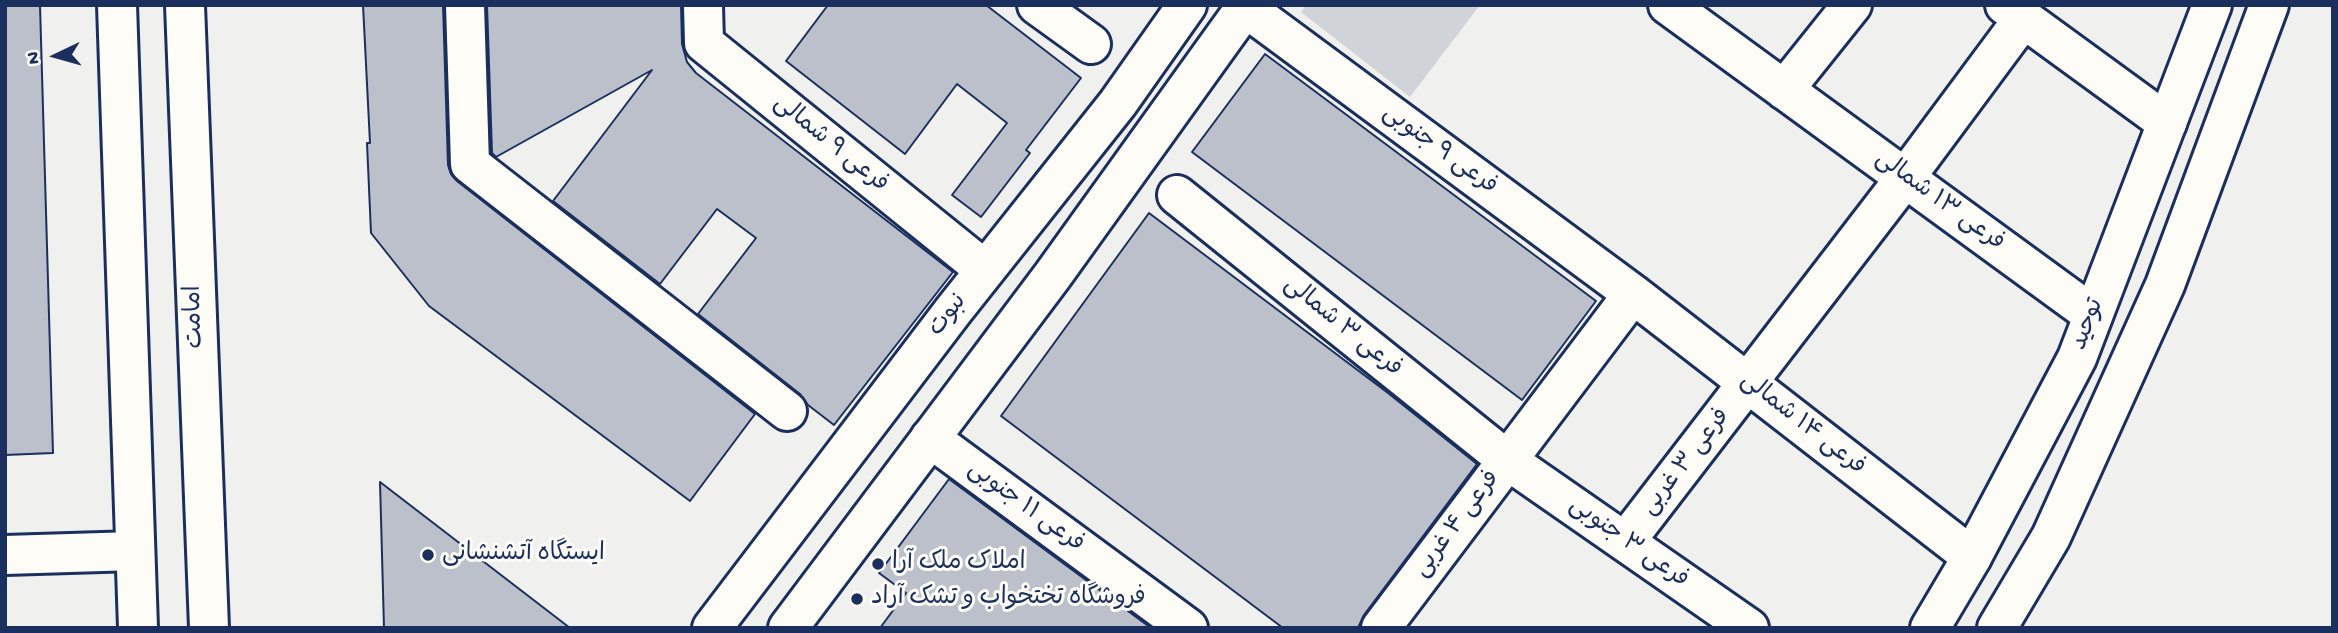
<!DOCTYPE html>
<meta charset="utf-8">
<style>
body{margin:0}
#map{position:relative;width:2338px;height:633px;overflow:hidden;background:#f0f0ee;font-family:"Gochi Hand",sans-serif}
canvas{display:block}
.frame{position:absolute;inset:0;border:7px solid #1b2f5e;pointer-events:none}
.north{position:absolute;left:21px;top:21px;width:70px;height:70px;-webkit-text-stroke:5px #fdfcf7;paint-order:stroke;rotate:265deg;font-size:19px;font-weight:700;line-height:28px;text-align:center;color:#1b2f5e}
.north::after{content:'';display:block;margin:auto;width:24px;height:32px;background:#1b2f5e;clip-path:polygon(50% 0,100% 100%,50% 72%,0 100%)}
</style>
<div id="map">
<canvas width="2338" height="633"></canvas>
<div class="frame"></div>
<div class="north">N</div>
</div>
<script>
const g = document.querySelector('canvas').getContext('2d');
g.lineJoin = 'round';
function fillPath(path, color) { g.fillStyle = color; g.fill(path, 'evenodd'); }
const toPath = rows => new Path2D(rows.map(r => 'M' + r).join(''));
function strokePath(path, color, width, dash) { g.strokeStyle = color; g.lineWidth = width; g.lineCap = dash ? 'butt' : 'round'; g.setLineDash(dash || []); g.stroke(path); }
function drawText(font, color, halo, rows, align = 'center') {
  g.font = font + ' "Gochi Hand","Playpen Sans Arabic",sans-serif'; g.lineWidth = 6; g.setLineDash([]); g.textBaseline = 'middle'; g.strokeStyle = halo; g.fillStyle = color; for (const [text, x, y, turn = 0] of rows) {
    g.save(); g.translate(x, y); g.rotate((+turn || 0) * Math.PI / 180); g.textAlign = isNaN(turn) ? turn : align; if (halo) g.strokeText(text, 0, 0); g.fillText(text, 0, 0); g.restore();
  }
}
fillPath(toPath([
 [1306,5,1480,5,1410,97,1301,12]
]), '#d0d3d8');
const building = toPath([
 [5,5,40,5,53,453,5,455,5,5],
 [363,5,443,5,448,165,451,174,457,181,755,414,690,501,429,306,371,233,367,143,370,143,363,5],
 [487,5,681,5,682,44,687,62,696,73,953,272,834,425,808,405,800,394,698,314,756,238,717,209,660,284,553,201,652,70,496,157,492,153,487,5],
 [828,5,986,5,1081,78,1026,150,1030,153,981,217,952,195,1007,123,957,84,905,154,786,61,828,5],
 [1265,54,1596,301,1522,400,1192,152,1265,54],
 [1149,213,1388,393,1477,464,1364,615,1358,628,1283,628,1001,416,1149,213],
 [949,479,1151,628,880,628,906,593,879,573,949,479],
 [380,482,570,628,384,628,380,482]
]);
fillPath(building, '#bbc0ca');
strokePath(building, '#1b2f5e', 2);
const minor = toPath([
 [465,5,470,164,787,411],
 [703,5,704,43,985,270],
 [1037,5,1091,44],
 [1668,5,2093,315],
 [2005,5,2167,123],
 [1246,8,1633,294,1972,557],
 [1784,90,1852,5],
 [1177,195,1507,460,1749,628],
 [930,438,1188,628],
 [1625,542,1905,178,2023,19],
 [1381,628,1633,294]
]);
const tertiary = toPath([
 [5,555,135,551]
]);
const secondary = toPath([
 [117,5,138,628],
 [185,5,209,628],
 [712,628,953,311,1118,103,1187,5],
 [788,628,1053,275,1247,5],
 [1930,628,1972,557,2077,358,2212,5],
 [1997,628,2051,537,2165,285,2269,5]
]);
strokePath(minor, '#1b2f5e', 44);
strokePath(tertiary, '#1b2f5e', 44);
strokePath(secondary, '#1b2f5e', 44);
strokePath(minor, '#fdfcf7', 38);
strokePath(tertiary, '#fdfcf7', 38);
strokePath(secondary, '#fdfcf7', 38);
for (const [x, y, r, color] of [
 [428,555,7,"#1b2f5e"],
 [878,564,7,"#1b2f5e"],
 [857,599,7,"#1b2f5e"]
]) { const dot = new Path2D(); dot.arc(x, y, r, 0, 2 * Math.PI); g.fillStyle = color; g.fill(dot); strokePath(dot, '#fdfcf7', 2.5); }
drawText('24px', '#1b2f5e', '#fdfcf7', [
 ["فرعی ۹ شمالی",830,145,39],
 ["فرعی ۹ جنوبی",1439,151,36],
 ["فرعی ۱۳ شمالی",1939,202,36],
 ["نبوت",949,316,-52],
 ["امامت",196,317,-92],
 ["توحید",2089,325,-69],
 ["فرعی ۳ شمالی",1342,328,39],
 ["فرعی ۱۴ شمالی",1802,425,38],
 ["فرعی ۳ غربی",1687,463,-52],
 ["فرعی ۱۱ جنوبی",1025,508,36],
 ["فرعی ۴ غربی",1458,525,-53],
 ["فرعی ۳ جنوبی",1628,544,35]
]);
drawText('24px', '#1b2f5e', '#fdfcf7', [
 ["ایستگاه آتشنشانی",442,555],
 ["املاک ملک آرا",892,564],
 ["فروشگاه تختخواب و تشک آراد",871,599]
], 'left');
</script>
